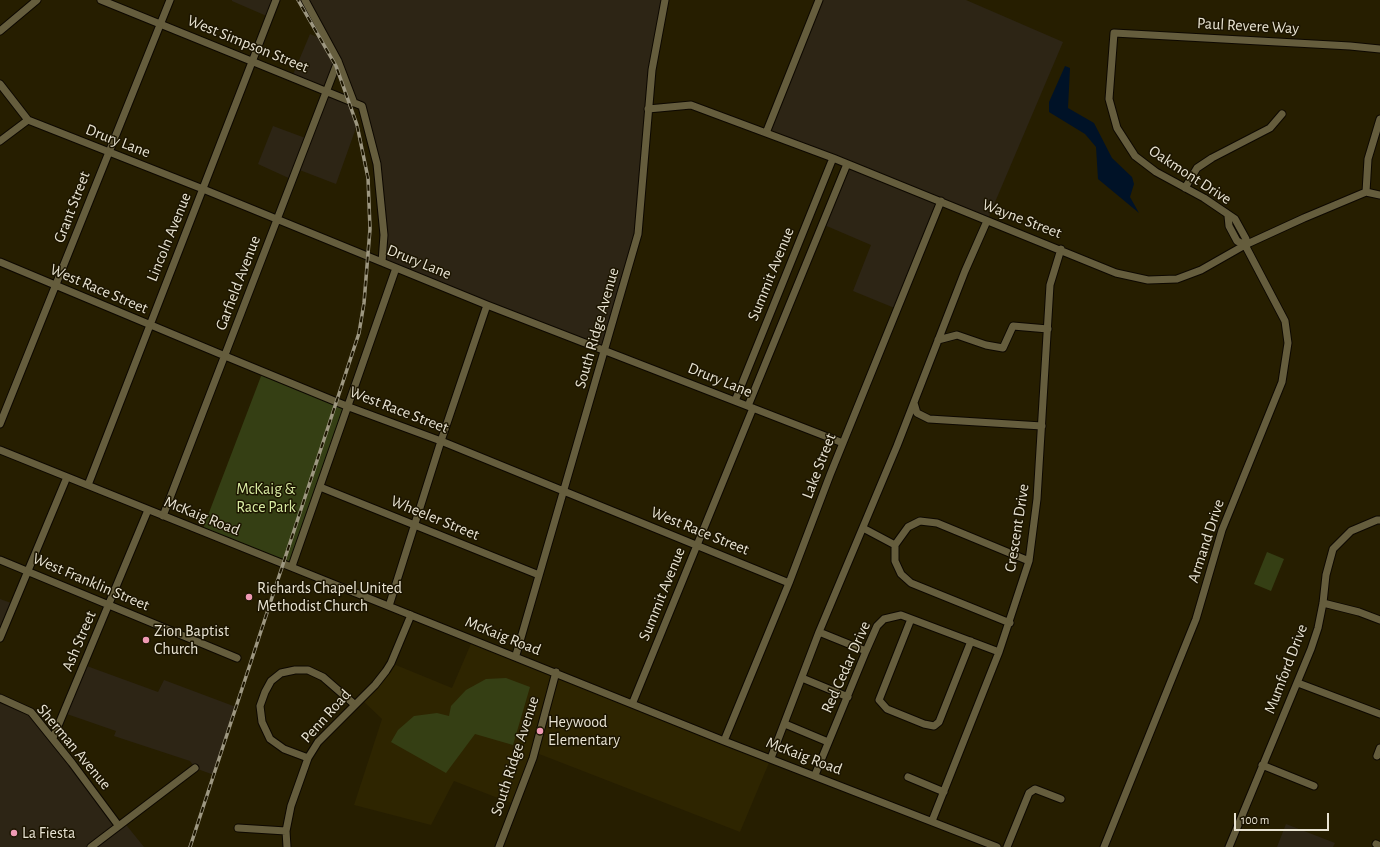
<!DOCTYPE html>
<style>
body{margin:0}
#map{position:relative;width:1380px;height:847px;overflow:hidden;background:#261e00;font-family:"Alegreya Sans",sans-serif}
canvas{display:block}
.scale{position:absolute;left:1234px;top:813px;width:95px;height:18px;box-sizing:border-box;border:2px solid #e8e3d2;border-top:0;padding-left:5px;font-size:12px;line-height:14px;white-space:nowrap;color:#e8e3d2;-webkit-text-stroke:3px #1c1500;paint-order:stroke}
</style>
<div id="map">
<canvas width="1380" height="847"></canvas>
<div class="scale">100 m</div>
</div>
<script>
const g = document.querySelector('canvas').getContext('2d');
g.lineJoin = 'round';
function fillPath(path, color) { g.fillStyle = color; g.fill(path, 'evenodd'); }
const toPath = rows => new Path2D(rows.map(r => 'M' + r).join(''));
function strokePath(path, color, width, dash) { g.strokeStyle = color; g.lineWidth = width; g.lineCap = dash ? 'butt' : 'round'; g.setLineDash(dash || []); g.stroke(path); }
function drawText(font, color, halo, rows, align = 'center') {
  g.font = font + ' "Alegreya Sans",sans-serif'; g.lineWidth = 3; g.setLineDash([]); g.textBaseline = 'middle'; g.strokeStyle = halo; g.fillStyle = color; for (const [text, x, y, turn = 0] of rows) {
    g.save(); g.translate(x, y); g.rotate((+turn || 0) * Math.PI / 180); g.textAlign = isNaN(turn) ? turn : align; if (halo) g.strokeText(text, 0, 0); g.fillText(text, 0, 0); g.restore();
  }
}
fillPath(toPath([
 [232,0,276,0,269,17,232,1],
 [298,0,665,0,652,70,638,234,605,350,382,262,383,205,362,106,349,101,357,125,336,184,297,169,293,180,258,164,273,126,308,139,326,91,292,77,310,34,322,39],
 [336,67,348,100,326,91],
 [819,0,966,0,1063,42,987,221,940,202,897,309,853,291,871,245,822,224,847,164,766,133],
 [0,599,14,604,0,638],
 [84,665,158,692,164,680,236,707,214,775,195,768,190,761,114,736,116,731,64,713],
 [0,698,31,712,118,825,123,821,144,847,0,847],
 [1286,824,1335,843,1333,847,1277,847]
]), '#2d2515');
fillPath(toPath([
 [473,639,771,758,740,832,534,752,516,805,454,781,431,825,354,805,382,719,360,698,391,663,452,688]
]), '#2e2500');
fillPath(toPath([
 [263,371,349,407,292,566,202,531],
 [1267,552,1284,559,1271,591,1254,584],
 [506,678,530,687,513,745,475,734,446,773,391,742,398,730,414,716,437,713,449,716,451,706,466,690,486,679]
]), '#353f14');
fillPath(toPath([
 [1065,66,1070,68,1068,108,1094,123,1112,158,1132,177,1134,184,1130,197,1139,213,1098,179,1096,147,1085,134,1049,112,1049,102]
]), '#001227');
const minor = toPath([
 [101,0,362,106,377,164,384,235,382,262],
 [305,0,338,61,354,103],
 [0,31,37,0],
 [0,84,28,120,203,189,487,305,843,443],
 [648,109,691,105,833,158,1116,273,1148,280,1177,279,1201,270,1245,245,1304,218,1366,192,1380,195],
 [766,133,819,0],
 [0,141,28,120],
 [1185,188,1197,168,1212,158,1270,128,1282,114],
 [1366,192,1368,159,1380,119],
 [1228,216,1229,226,1237,241,1245,245],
 [1245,245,1246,239,1235,219,1204,198,1156,172,1135,156,1117,128,1109,99,1114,33,1350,46,1380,49],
 [0,262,225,356,349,407,441,441,789,583],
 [938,340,957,335,986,345,1003,348,1013,326,1048,329],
 [735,401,833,158],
 [914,403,917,413,929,419,1042,426],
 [748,406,847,164],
 [0,424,170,0],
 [0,450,724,741,997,847],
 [88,485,276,0],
 [320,487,539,575],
 [163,516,338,61],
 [863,528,895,545],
 [0,560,237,658],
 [292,566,396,268],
 [1323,603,1359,612,1380,620],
 [389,606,441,441,487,305],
 [911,619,879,700,887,709,924,724,934,726,939,722,971,641],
 [1010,623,911,583,901,574,895,561,895,545,908,527,920,521,937,523,1029,561],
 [819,632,866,651],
 [0,638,67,477],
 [516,655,638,234,652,70,665,0],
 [802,678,848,697],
 [1298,683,1380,714],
 [0,698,31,712,72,763,118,825],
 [633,702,753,408],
 [785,724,828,742],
 [53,738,148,510],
 [724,741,789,583,830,475,941,201],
 [1377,756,1380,748],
 [308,758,284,749,270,739,262,722,260,706,265,692,271,681,281,673,295,670,308,670,323,677,354,704],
 [771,758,819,632,897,446,965,271,987,221],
 [1262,765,1314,786],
 [815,775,866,651,877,626,884,619,901,615,999,652],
 [908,777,944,792],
 [932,821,999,652,1029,561,1037,499,1050,285,1061,249],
 [238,828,286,831],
 [1376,844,1380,846],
 [91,847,195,768],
 [287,847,286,831,291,806,308,758,318,742,375,685,386,671,391,663,411,615],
 [499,847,533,758,556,672],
 [1007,847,1029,793,1035,789,1061,799],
 [1104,847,1196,619,1222,530,1282,382,1288,343,1285,321,1245,245],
 [1229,847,1311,649,1318,628,1323,603,1326,575,1333,549,1351,531,1377,520,1380,520]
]);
strokePath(minor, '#0d0800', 9);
strokePath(minor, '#655d3d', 7);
const rail = toPath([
 [190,847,359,333,364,303,370,229,368,178,357,125,336,66,298,0]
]);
strokePath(rail, '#9d9781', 3.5);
strokePath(rail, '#1c1500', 2, [6]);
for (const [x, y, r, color] of [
 [249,597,4,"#f09ab4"],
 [146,640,4,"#f09ab4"],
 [540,731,4,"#f09ab4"],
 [14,833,4,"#f09ab4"]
]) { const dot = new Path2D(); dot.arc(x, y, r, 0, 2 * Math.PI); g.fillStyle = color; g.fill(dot); strokePath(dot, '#1c1500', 1.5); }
drawText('16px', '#e8e3d2', '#1c1500', [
 ["Paul Revere Way",1248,26,3],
 ["West Simpson Street",248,44,22],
 ["Drury Lane",118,141,21],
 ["Oakmont Drive",1190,175,33],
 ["Grant Street",72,207,-69],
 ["Wayne Street",1022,219,21],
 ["Lincoln Avenue",169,237,-68],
 ["Drury Lane",419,262,22],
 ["Summit Avenue",771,274,-68],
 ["Garfield Avenue",238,283,-69],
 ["West Race Street",99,289,23],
 ["South Ridge Avenue",597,328,-74],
 ["Drury Lane",720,380,22],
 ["West Race Street",399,410,21],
 ["Lake Street",819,466,-69],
 ["McKaig Road",202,516,22],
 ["Wheeler Street",435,518,22],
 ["Crescent Drive",1017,528,-81],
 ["West Race Street",700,531,22],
 ["Armand Drive",1206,541,-72],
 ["West Franklin Street",91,582,23],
 ["Summit Avenue",662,594,-68],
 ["McKaig Road",503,636,22],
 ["Ash Street",79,641,-67],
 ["Red Cedar Drive",846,667,-66],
 ["Mumford Drive",1286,669,-69],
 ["Penn Road",326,716,-48],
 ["Sherman Avenue",74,747,50],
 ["South Ridge Avenue",515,756,-72],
 ["McKaig Road",804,756,21]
]);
drawText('16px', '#d8eba2', '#1c1500', [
 ["McKaig &",266,489],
 ["Race Park",266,507]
]);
drawText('16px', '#e8e3d2', '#1c1500', [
 ["Richards Chapel United",257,588],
 ["Methodist Church",257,606],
 ["Zion Baptist",154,631],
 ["Church",154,649],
 ["Heywood",548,722],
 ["Elementary",548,740],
 ["La Fiesta",22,833]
], 'left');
</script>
